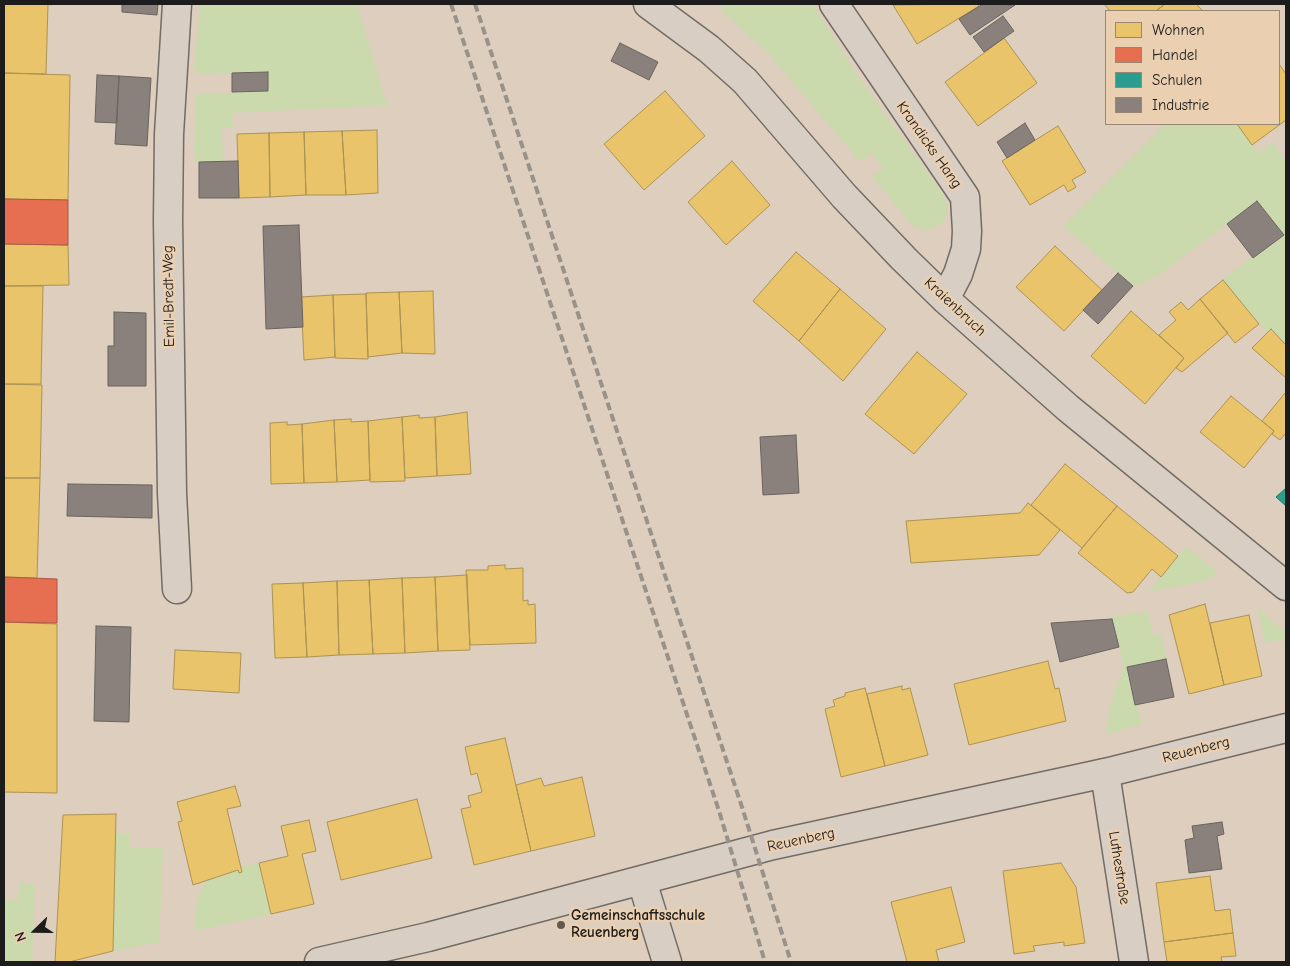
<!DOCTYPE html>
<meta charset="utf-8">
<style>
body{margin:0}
#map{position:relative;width:1290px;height:966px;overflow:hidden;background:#ddcebe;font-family:"Comic Neue",sans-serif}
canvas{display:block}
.frame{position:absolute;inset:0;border:5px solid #1c1c1c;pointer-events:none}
.legend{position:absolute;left:1105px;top:10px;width:175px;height:115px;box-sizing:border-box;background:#eacfb1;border:1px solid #988775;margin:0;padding:6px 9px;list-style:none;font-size:15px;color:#1c1c1c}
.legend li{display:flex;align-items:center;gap:10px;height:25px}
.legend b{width:25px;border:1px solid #988775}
.north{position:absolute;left:10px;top:906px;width:50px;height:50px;-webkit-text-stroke:4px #eacfb1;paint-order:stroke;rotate:248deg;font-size:14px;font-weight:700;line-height:20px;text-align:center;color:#1c1c1c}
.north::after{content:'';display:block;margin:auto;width:18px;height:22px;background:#1c1c1c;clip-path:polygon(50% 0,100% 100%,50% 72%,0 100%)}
</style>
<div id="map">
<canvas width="1290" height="966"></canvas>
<div class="frame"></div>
<ul class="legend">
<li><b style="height:14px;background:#e9c46a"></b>Wohnen</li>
<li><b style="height:14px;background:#e76f51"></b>Handel</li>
<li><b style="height:14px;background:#2a9d8f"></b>Schulen</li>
<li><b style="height:14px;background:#8a817c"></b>Industrie</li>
</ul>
<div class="north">N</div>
</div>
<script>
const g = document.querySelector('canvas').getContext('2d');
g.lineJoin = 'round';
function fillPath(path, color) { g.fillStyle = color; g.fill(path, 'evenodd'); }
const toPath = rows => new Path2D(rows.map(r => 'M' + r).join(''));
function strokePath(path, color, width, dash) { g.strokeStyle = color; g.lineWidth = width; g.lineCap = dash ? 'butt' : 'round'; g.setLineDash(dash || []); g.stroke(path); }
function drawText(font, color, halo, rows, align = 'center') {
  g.font = font + ' "Comic Neue",sans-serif'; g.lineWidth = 5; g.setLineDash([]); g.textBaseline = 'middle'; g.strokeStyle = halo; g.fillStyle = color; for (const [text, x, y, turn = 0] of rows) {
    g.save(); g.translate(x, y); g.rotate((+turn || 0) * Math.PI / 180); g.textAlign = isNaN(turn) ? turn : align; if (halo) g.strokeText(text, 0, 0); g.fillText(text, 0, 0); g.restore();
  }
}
fillPath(toPath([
 [200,4,357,4,387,105,232,113,233,127,222,128,223,162,196,162,194,150,196,94,268,91,267,72,196,74,194,69],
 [728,4,812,4,862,82,941,191,948,207,944,220,939,225,924,231,912,225,872,176,883,168,872,153,860,162,769,54,719,8],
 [1165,124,1238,124,1259,153,1273,142,1286,162,1286,345,1271,329,1267,332,1222,280,1253,256,1254,258,1284,235,1257,201,1160,274,1139,285,1133,286,1063,226],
 [1186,546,1217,572,1216,575,1206,580,1149,592],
 [1258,608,1286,633,1286,650,1283,639,1265,643],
 [1148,612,1153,635,1161,634,1166,659,1127,667,1135,705,1137,705,1142,724,1106,734,1110,705,1124,667,1112,616],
 [115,834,129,834,129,847,163,848,159,942,113,951],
 [259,863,271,914,195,931,197,897,203,889,203,882,241,867],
 [19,882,35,884,32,962,4,962,4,899,18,900]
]), '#cadaad');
const homes = toPath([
 [4,4,48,4,46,74,4,73,4,4],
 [977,4,979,6,917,44,893,5,977,4],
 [1104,4,1165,4,1156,11,1110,11,1104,4],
 [1165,4,1196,4,1203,11,1156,11,1165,4],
 [1004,38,1037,83,978,126,945,82,1004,38],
 [1279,64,1286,74,1286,120,1252,145,1237,124,1279,124,1279,64],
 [4,73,70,75,68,200,4,199,4,73],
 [665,91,705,136,644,190,604,144,665,91],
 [1058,126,1086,172,1072,180,1076,187,1068,192,1064,185,1030,205,1002,161,1058,126],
 [377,130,378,193,346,195,342,131,377,130],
 [342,131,346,195,306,195,304,132,342,131],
 [304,132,306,195,270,197,269,133,304,132],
 [269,133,270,197,239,198,237,134,269,133],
 [732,161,770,205,726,245,688,202,732,161],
 [4,244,68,245,69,285,4,286,4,244],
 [1055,246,1102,290,1064,331,1016,287,1055,246],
 [796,252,840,289,799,341,753,301,796,252],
 [1223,280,1259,324,1235,343,1200,299,1223,280],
 [4,286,43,286,41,384,4,384,4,286],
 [840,289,886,329,843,381,799,341,840,289],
 [433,291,435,354,402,353,399,292,433,291],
 [399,292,402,353,368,357,366,293,399,292],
 [366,294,368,359,335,358,333,295,366,294],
 [333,295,335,357,304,360,301,297,333,295],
 [1200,299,1228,333,1182,372,1176,368,1184,358,1159,335,1176,320,1169,312,1181,302,1188,310,1200,299],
 [1131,311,1184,358,1145,404,1091,356,1131,311],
 [1271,329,1286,345,1286,378,1252,348,1271,329],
 [917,352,967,394,914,454,865,414,917,352],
 [4,384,42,385,40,478,4,478,4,384],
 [1286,392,1286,433,1280,440,1272,434,1274,431,1262,421,1286,392],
 [1231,396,1274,431,1244,468,1200,432,1231,396],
 [467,412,471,474,437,476,435,417,467,412],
 [419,415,419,418,435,417,437,476,405,478,402,417,419,415],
 [402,417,405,481,370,482,368,421,402,417],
 [351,419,351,422,368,421,370,480,337,482,334,420,351,419],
 [334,420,337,482,304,483,302,424,334,420],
 [287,422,287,425,302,424,304,483,271,484,270,423,287,422],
 [1065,464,1117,506,1082,548,1031,505,1065,464],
 [4,478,40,478,37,578,4,577,4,478],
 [1028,503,1060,530,1039,555,911,563,906,521,1020,513,1028,503],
 [1117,506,1178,556,1161,577,1152,569,1133,592,1127,593,1078,553,1117,506],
 [505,565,505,569,523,568,523,601,528,600,528,605,535,604,536,643,470,645,466,570,488,570,488,566,505,565],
 [467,575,470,650,438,651,435,577,467,575],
 [435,577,438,651,405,653,402,578,435,577],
 [402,578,405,653,373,654,369,580,402,578],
 [369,580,373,654,339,655,337,581,369,580],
 [337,581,339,655,307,657,303,583,337,581],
 [303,583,307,657,275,658,272,584,303,583],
 [1205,604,1224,685,1189,694,1169,615,1205,604],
 [1249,615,1262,676,1224,685,1210,623,1249,615],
 [4,622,57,624,57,793,4,792,4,622],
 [175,650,241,653,239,693,173,689,175,650],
 [1048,661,1055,689,1059,688,1066,721,969,745,954,684,1048,661],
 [902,686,902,690,910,688,928,755,885,766,867,694,902,686],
 [865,688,885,766,841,777,825,709,835,706,833,700,845,696,845,693,865,688],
 [505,738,531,851,474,865,461,809,471,807,468,796,482,792,477,773,471,775,465,747,505,738],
 [582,777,595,836,531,851,516,785,541,778,544,786,582,777],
 [235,786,241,806,227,809,242,872,239,873,238,870,193,885,178,822,182,821,177,802,235,786],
 [417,799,432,858,341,880,327,822,417,799],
 [116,814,113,951,69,962,55,962,63,815,116,814],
 [309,820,316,851,302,854,314,904,271,914,259,863,288,856,281,826,309,820],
 [1061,863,1076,887,1085,943,1064,946,1064,942,1033,946,1035,951,1014,954,1003,871,1061,863],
 [1210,876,1215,911,1230,909,1233,933,1164,942,1156,883,1210,876],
 [951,887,965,942,936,950,939,962,907,962,891,902,951,887],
 [1233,933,1236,956,1221,957,1222,962,1167,962,1164,942,1233,933]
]);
fillPath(homes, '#e9c46a');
strokePath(homes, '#ac9253', 1);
const shops = toPath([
 [4,199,68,200,68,245,4,244,4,199],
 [4,577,57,579,57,623,4,622,4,577]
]);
fillPath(shops, '#e76f51');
strokePath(shops, '#aa5641', 1);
const schools = toPath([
 [1286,488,1286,506,1276,497,1286,488]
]);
fillPath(schools, '#2a9d8f');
strokePath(schools, '#26766c', 1);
const industry = toPath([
 [122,4,158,4,157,15,122,12,122,4],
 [983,4,1015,5,970,35,959,19,983,4],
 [1003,16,1014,31,984,52,973,37,1003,16],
 [620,43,658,62,649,80,611,61,620,43],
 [268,72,268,91,232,92,232,73,268,72],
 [97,75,119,76,117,123,95,122,97,75],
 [119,76,151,78,147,146,115,144,119,76],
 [1025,123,1035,140,1007,158,997,142,1025,123],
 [238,161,239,198,199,198,199,162,238,161],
 [1257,201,1284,235,1253,258,1227,224,1257,201],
 [299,225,303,327,266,329,263,226,299,225],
 [1118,273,1133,286,1098,324,1083,310,1118,273],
 [114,312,146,313,146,386,108,386,108,346,114,346,114,312],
 [796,435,799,493,763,495,760,437,796,435],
 [68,484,152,485,152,518,67,516,68,484],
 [1112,619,1119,647,1060,662,1051,623,1112,619],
 [96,626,131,627,129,722,94,721,96,626],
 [1166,659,1174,697,1135,705,1127,667,1166,659],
 [1222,822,1224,834,1217,836,1222,869,1189,873,1185,840,1194,838,1192,826,1222,822]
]);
fillPath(industry, '#8a817c');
strokePath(industry, '#69635f', 1);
const minor = toPath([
 [177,4,169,134,168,221,172,493,177,589],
 [648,4,709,49,745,81,844,196,904,259,945,299,1068,408,1286,586],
 [834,4,965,197,967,231,966,249,958,274,945,299],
 [1105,773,1134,962],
 [642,881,667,962]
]);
const major = toPath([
 [319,962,428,937,773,845,1105,773,1286,728]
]);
strokePath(minor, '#736c65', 31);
strokePath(major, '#736c65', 31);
strokePath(minor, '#d8cec3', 28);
strokePath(major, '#d8cec3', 28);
strokePath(toPath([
 [451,4,719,811,765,962],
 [475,4,741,804,791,962]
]), '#999289', 4, [8, 4]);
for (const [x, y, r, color] of [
 [561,925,5,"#605a55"]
]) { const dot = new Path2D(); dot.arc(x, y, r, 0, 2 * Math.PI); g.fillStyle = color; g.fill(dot); strokePath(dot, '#eacfb1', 2); }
drawText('15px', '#1c1c1c', '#eacfb1', [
 ["Krandicks Hang",929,145,55],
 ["Emil-Bredt-Weg",169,296,-91],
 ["Kraienbruch",955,307,43],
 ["Reuenberg",1196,750,-14],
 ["Reuenberg",801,840,-12],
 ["Luthestraße",1119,868,81]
]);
drawText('bold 15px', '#1c1c1c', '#eacfb1', [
 ["Gemeinschaftsschule",571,916],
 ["Reuenberg",571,933]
], 'left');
</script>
